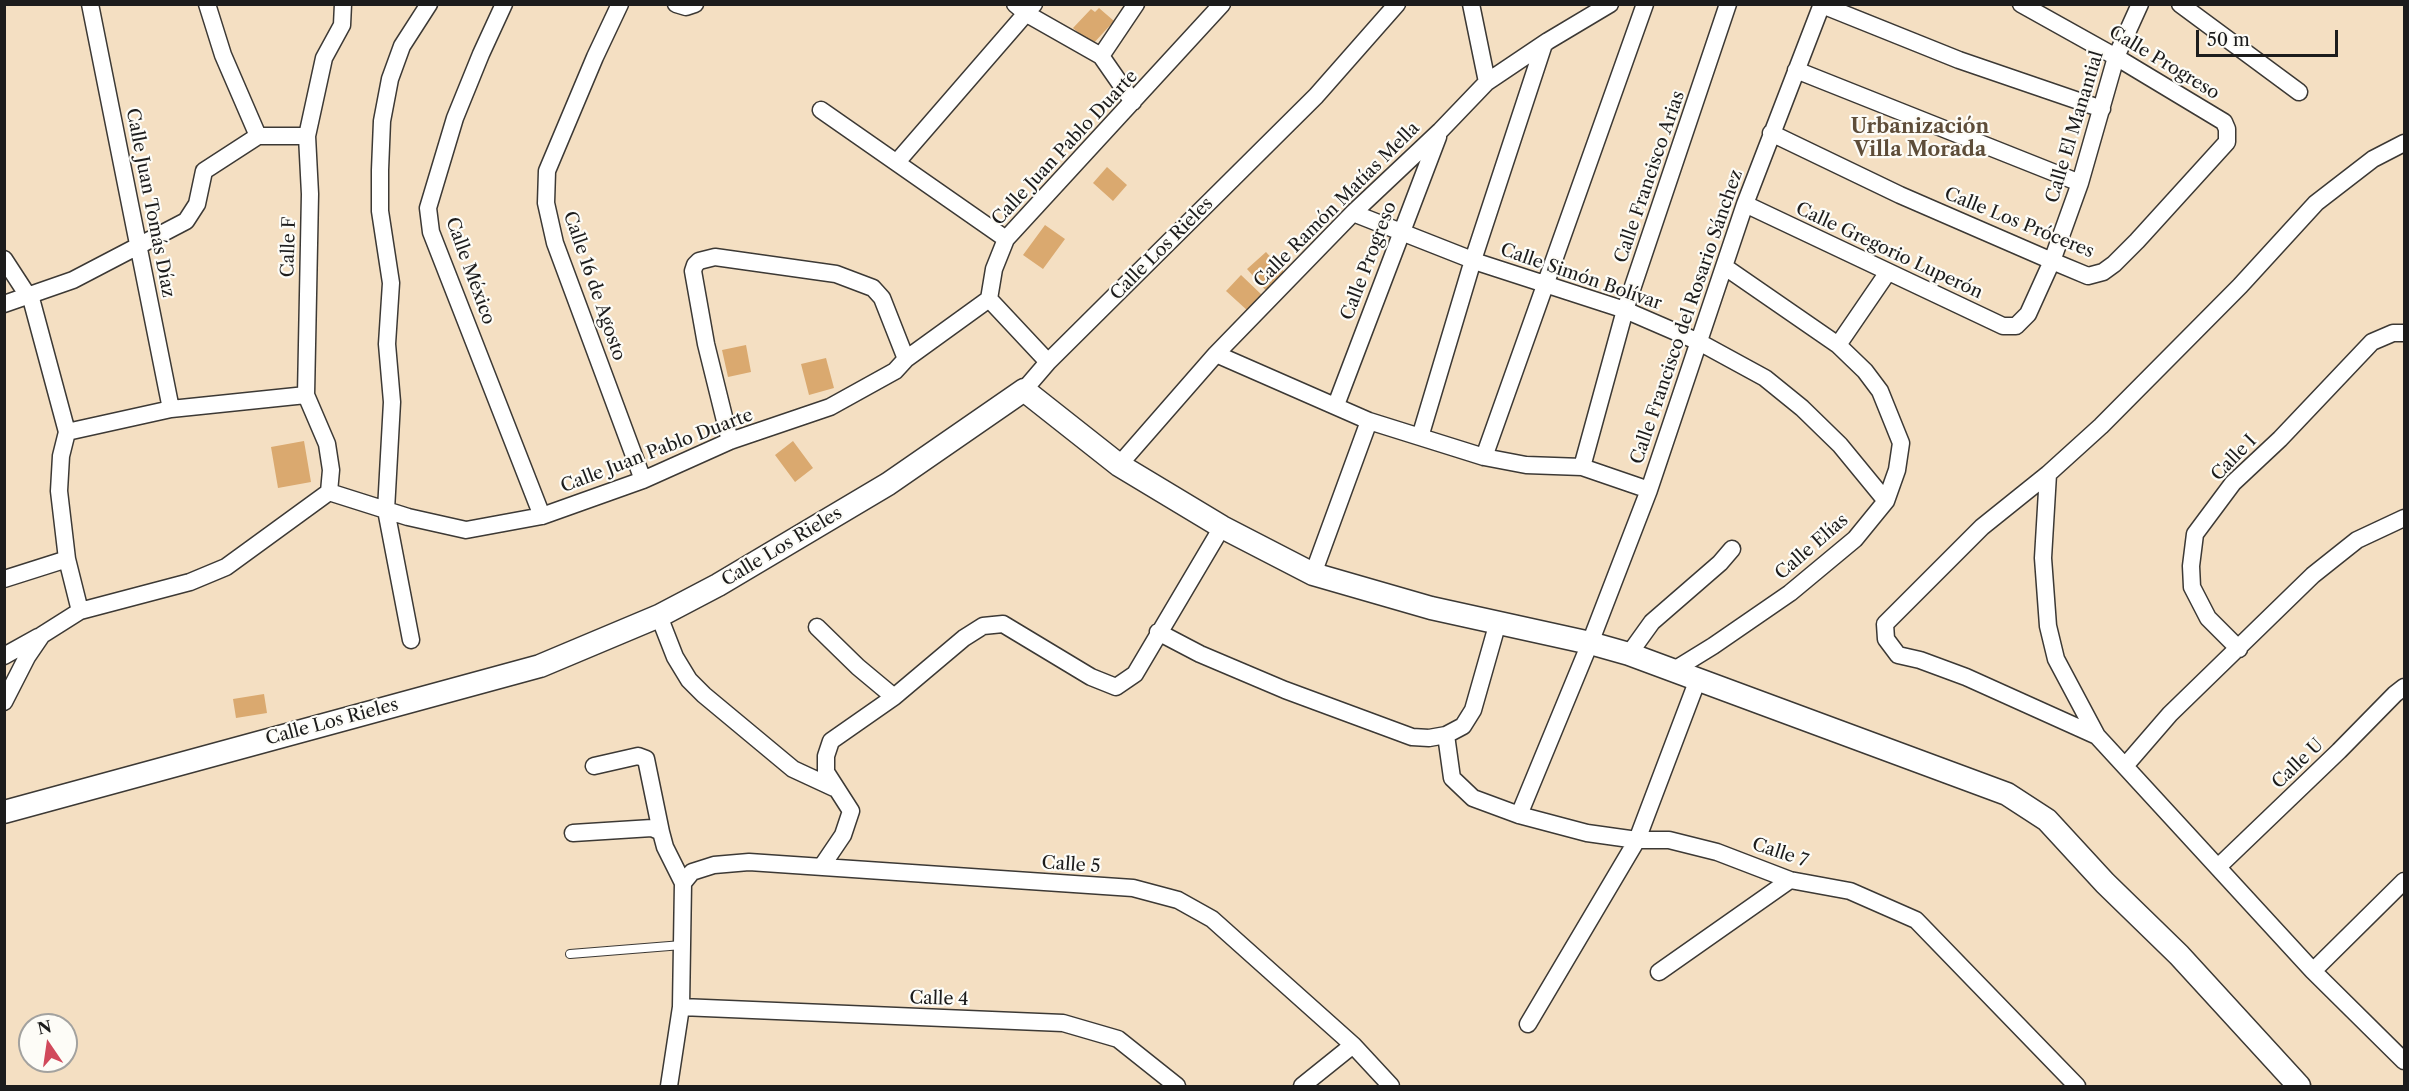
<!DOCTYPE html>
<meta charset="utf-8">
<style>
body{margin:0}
#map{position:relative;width:2409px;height:1091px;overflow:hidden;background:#f4dfc2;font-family:"Libre Caslon Text",serif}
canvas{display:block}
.frame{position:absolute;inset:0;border:6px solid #1c1c1c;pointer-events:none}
.north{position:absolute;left:18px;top:1013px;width:60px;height:60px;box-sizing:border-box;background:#fdfcf7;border:2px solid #a3a29f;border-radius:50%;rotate:347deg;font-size:16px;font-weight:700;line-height:24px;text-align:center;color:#1c1c1c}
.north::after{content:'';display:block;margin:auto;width:21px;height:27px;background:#d1495b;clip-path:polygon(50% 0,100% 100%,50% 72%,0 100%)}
.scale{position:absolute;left:2196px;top:30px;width:142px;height:27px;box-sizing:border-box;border:3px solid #1c1c1c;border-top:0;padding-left:8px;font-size:18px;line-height:21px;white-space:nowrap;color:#1c1c1c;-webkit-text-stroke:4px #fdfcf7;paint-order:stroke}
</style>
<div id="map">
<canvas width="2409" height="1091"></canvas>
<div class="frame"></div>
<div class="north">N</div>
<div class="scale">50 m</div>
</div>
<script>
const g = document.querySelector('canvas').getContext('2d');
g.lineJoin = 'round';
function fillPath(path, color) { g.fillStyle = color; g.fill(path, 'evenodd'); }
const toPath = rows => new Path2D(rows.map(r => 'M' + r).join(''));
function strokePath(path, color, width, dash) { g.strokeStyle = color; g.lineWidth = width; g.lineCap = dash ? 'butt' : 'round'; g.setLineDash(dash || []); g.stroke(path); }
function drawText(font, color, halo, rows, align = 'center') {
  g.font = font + ' "Libre Caslon Text",serif'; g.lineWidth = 4.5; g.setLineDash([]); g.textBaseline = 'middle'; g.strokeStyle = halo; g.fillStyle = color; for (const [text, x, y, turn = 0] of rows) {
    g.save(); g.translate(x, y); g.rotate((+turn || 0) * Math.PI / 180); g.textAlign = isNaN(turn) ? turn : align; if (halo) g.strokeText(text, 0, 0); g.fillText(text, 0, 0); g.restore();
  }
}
fillPath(toPath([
 [1099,8,1114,21,1092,45,1073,28,1091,9,1095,12],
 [1107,167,1127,185,1113,201,1093,183],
 [1045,225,1065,239,1043,269,1023,255],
 [1266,252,1288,276,1268,293,1247,269],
 [1241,275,1263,296,1248,311,1226,291],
 [746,345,751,372,728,377,722,350],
 [826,358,834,388,809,395,801,364],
 [304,441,311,482,278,488,271,447],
 [793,441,813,468,795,482,775,455],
 [264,694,267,713,236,718,233,699]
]), '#daa96f');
const lane = toPath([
 [570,954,682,945]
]);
const street = toPath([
 [90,4,171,409],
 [207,4,223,55,258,136],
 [504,4,481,54,455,118,428,208,431,232,542,516],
 [620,4,595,57,547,171,546,203,555,243,643,480],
 [676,4,686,7,695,4],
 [1015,4,1027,14,1101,56,1133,102],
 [1471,4,1487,82],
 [2180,4,2299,92],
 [1822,5,1959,60,2102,109],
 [1101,56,1136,4],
 [1796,70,2080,183],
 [821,110,1006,239],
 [1771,133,1900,195,2052,261,2088,276,2103,272,2114,264,2137,241,2227,142,2227,129,2224,122,2116,57,2021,4],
 [897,162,1034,4],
 [1745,204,2003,326,2016,326,2028,314,2052,261,2080,183,2116,57,2140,4],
 [1353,213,1480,263,1625,310,1699,342,1765,378,1802,408,1840,445,1886,501],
 [4,259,32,302,67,432,61,456,59,491,67,559,80,611],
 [989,299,1048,362],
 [4,304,73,280,186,221,197,204,204,171,258,136,307,136],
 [1838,345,1888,272],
 [1216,354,1369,421,1484,457,1526,465,1582,467,1649,490],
 [1024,390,1048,362,1316,96,1397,4],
 [1336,405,1438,137],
 [67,432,171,409,306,395],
 [1420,437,1473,260,1544,44],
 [730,441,706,344,693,271,695,265,699,261,715,257,836,274,873,288,882,298,906,359],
 [1484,457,1645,4],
 [1119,465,1216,354,1353,213,1440,131,1487,82,1548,41,1610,4],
 [1582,467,1625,310,1728,4],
 [2048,474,2043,558,2048,626,2056,659,2097,736,2313,971,2404,1061],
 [329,492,408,517,466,530,542,516,643,480,730,441,830,407,895,371,906,359,989,299,994,269,1006,239,1222,4],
 [329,492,331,470,327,444,306,395,310,194,307,136,324,58,342,25,343,4],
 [1313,574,1369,421],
 [4,579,67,559],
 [659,616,675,657,689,680,704,695,793,769,834,788],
 [817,627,858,667,894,697],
 [1158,632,1200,654,1285,690,1412,737,1429,738,1446,735,1463,726,1473,710,1498,622],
 [411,640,386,510,392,402,387,344,391,283,380,211,380,170,382,121,390,79,402,46,429,4],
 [2239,649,2208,618,2192,587,2191,566,2195,534,2233,483,2280,439,2372,342,2393,333,2404,333],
 [1629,654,1652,622,1720,563,1732,549],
 [4,656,38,637],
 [1674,670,1713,646,1790,593,1855,539,1886,501,1897,470,1901,443,1880,391,1865,371,1838,345,1725,267],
 [4,702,27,657,42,635,80,611,190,582,226,567,329,492],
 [1446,735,1452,778,1473,798,1519,815,1587,833,1637,840,1669,840,1717,852,1790,880,1850,891,1916,920,2077,1086],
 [2097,736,1966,677,1920,660,1898,655,1886,639,1885,624,1982,527,2048,474,2101,426,2240,286,2316,203,2373,159,2404,143],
 [594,766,638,756,646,759,661,832],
 [2125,766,2170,714,2313,575,2357,540,2404,518],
 [1519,815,1590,643,1649,490,1745,204,1822,4],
 [573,833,652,828,661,832,665,847,683,883,681,1007,669,1086],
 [822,866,843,835,851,811,826,772,826,756,831,741,894,697,964,638,983,626,1003,624,1091,677,1116,687,1135,674,1222,527],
 [2218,867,2339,751,2395,694,2404,687],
 [683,883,692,872,714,865,749,862,1133,888,1178,900,1212,919,1353,1045,1391,1086],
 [2313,971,2404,881],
 [1659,972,1790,880],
 [681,1007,1063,1023,1118,1039,1177,1086],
 [1528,1024,1637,840,1698,679],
 [1302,1086,1353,1045]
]);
const secondary = toPath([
 [4,812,540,666,659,616,718,585,888,484,1024,390,1119,465,1222,527,1313,574,1431,608,1590,643,1629,654,2007,794,2047,820,2105,883,2179,955,2299,1086]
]);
strokePath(lane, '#3c3935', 10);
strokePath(street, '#3c3935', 19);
strokePath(secondary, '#3c3935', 25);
strokePath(lane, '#fff', 8);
strokePath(street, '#fff', 16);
strokePath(secondary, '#fff', 22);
drawText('18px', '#1c1c1c', '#fdfcf7', [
 ["Calle Progreso",2164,63,31],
 ["Calle El Manantial",2075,127,-73],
 ["Calle Juan Pablo Duarte",1065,148,-47],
 ["Calle Francisco Arias",1650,177,-71],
 ["Calle Juan Tomás Díaz",150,203,79],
 ["Calle Ramón Matías Mella",1337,205,-45],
 ["Calle Los Próceres",2019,223,22],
 ["Calle F",289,247,-88],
 ["Calle Los Rieles",1162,249,-45],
 ["Calle Gregorio Luperón",1889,251,25],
 ["Calle Progreso",1369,261,-69],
 ["Calle México",470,271,70],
 ["Calle Simón Bolívar",1581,277,19],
 ["Calle 16 de Agosto",594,286,71],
 ["Calle Francisco del Rosario Sánchez",1687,317,-71],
 ["Calle Juan Pablo Duarte",657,451,-21],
 ["Calle I",2234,458,-46],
 ["Calle Los Rieles",782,547,-31],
 ["Calle Elías",1812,547,-41],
 ["Calle Los Rieles",332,722,-15],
 ["Calle U",2298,764,-44],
 ["Calle 7",1780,853,18],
 ["Calle 5",1071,865,4],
 ["Calle 4",939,999,2]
]);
drawText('bold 20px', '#5e4d39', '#fdfcf7', [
 ["Urbanización",1920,127],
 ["Villa Morada",1920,150]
]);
</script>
